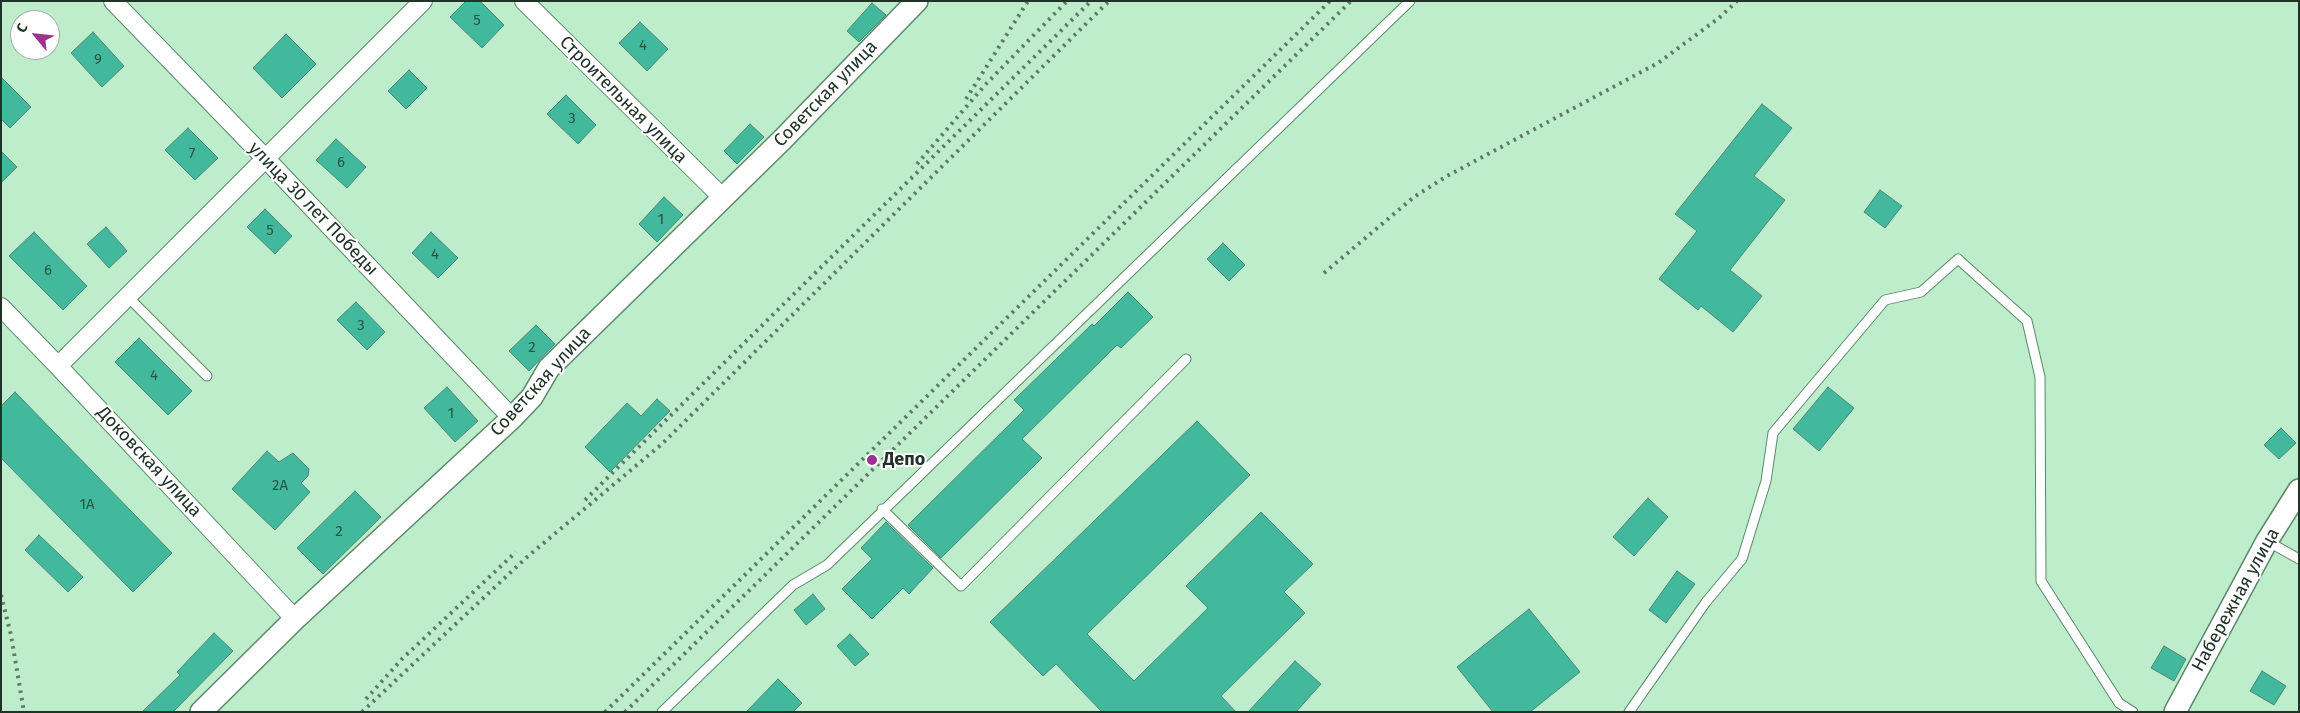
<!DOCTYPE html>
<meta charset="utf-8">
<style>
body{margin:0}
#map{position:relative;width:2300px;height:713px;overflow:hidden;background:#beedcc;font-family:"Fira Sans",sans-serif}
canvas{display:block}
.frame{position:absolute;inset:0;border:2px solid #203326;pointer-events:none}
.north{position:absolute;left:10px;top:10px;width:50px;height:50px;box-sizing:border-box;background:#fff;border:1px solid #a6ada8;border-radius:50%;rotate:298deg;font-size:14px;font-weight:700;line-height:20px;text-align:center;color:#203326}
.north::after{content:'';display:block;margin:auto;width:18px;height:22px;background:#a03190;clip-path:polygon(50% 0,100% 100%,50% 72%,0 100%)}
</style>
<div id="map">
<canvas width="2300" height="713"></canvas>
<div class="frame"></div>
<div class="north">С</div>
</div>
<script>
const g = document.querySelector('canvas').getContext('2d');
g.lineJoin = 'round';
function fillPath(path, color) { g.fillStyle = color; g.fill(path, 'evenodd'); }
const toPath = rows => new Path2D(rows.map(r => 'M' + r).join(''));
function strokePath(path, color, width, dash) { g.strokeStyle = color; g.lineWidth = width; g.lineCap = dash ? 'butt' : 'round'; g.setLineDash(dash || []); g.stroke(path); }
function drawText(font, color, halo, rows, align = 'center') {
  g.font = font + ' "Fira Sans",sans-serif'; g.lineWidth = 4; g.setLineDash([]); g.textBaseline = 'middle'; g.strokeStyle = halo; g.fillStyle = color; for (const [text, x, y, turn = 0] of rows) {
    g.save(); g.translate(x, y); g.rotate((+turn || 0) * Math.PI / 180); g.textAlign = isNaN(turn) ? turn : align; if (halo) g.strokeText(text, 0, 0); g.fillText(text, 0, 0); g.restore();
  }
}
const building = toPath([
 [466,1,480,1,504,25,482,48,450,17,466,1],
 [872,3,886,15,859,42,847,31,872,3],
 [640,22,668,49,647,71,619,43,640,22],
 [93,32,124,66,102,87,71,53,93,32],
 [286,34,316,64,282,98,253,68,286,34],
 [409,70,427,88,406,109,388,91,409,70],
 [1,77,31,107,10,128,1,119,1,77],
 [566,95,596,125,578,144,547,114,566,95],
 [1762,104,1792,128,1754,176,1785,200,1730,270,1762,296,1733,332,1701,306,1698,310,1659,279,1697,231,1675,214,1762,104],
 [750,124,764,137,737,164,724,151,750,124],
 [188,128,218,158,195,180,165,150,188,128],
 [336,139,366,167,347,188,316,160,336,139],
 [1,151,17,167,1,183,1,151],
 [1880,190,1902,206,1885,228,1864,212,1880,190],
 [664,197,683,215,657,242,639,224,664,197],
 [265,209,292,236,275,254,247,227,265,209],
 [106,227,127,251,109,268,87,244,106,227],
 [34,232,87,286,63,310,9,256,34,232],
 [431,232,458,258,438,278,412,253,431,232],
 [1223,243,1245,265,1229,281,1207,259,1223,243],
 [1128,292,1153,317,1121,348,1117,345,1022,439,1042,458,941,558,908,525,1024,410,1014,400,1092,324,1094,326,1128,292],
 [356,302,385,332,367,350,337,320,356,302],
 [536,325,555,344,529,371,509,351,536,325],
 [139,338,192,391,168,415,115,362,139,338],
 [447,387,478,421,455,442,424,408,447,387],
 [1828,387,1854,408,1819,451,1793,429,1828,387],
 [15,392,172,553,133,592,1,458,1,406,15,392],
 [657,399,670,411,610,472,585,447,627,403,641,416,657,399],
 [1197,421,1250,475,1087,634,1134,681,1208,608,1186,586,1261,512,1313,564,1284,592,1305,613,1221,696,1236,712,1102,712,1056,664,1043,676,990,622,1197,421],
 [2281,428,2296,443,2279,459,2264,445,2281,428],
 [267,451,279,462,293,453,309,469,308,476,301,483,310,492,275,530,232,489,267,451],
 [355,491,381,517,323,574,297,548,355,491],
 [1648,498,1668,517,1634,556,1613,537,1648,498],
 [886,522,933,568,909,594,903,588,872,619,842,589,872,559,861,548,886,522],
 [39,535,83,577,68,592,25,550,39,535],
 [1677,571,1695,584,1666,623,1649,610,1677,571],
 [813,594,825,609,806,625,794,610,813,594],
 [1529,609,1580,672,1530,712,1493,712,1457,667,1529,609],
 [214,633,233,651,173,712,142,712,180,675,177,672,214,633],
 [850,634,869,654,855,666,837,646,850,634],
 [2164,646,2186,659,2174,681,2151,668,2164,646],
 [1295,661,1321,684,1296,712,1248,712,1295,661],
 [2262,671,2286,686,2274,705,2250,691,2262,671],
 [778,679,802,703,793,712,746,712,778,679]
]);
fillPath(building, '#42b99d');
strokePath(building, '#4c8676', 1);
const service = toPath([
 [128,297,207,376],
 [882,509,961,586,1186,359],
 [2267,541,2299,559],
 [662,712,793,585,827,565,1410,1],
 [1629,712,1706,602,1742,559,1766,481,1773,433,1885,300,1921,292,1958,259,2027,321,2040,377,2041,581,2119,703,2133,712]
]);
const minor = toPath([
 [113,1,266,159,512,418],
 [524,1,723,198],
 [1,307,58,366,295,619],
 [58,366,423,1]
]);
const tertiary = toPath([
 [201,712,295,619,512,418,532,397,549,368,783,139,917,1],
 [2175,712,2267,541,2299,490]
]);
strokePath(service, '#5b886a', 11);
strokePath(minor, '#5b886a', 20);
strokePath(tertiary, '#5b886a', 24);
strokePath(service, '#fff', 9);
strokePath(minor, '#fff', 18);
strokePath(tertiary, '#fff', 21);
strokePath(toPath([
 [966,99,1028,1],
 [917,164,985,85,1067,1],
 [1324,273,1414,197,1447,176,1658,63,1719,18,1737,1],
 [585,500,1091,1],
 [1,595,11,635,24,712],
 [366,699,402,659,516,552],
 [362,712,527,557,662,444,1109,1],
 [605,712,1330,1],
 [625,712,1351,1]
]), '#5c7965', 4, [2.5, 5]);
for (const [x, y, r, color] of [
 [872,460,6,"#a03190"]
]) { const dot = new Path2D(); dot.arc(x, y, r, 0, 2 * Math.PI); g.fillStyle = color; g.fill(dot); strokePath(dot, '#fff', 2); }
drawText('15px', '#285444', null, [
 ["5",477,21],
 ["4",643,46],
 ["9",98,60],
 ["3",572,119],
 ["7",192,154],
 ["6",341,163],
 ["1",661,220],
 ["5",270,231],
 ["4",435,255],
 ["6",48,271],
 ["3",361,326],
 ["2",532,348],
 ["4",154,376],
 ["1",451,414],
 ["2А",280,486],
 ["1А",87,505],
 ["2",339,532]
]);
drawText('18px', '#203326', '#fff', [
 ["Советская улица",826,94,-46],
 ["Строительная улица",623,100,45],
 ["улица 30 лет Победы",313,209,46],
 ["Советская улица",541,382,-48],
 ["Доковская улица",149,462,47],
 ["Набережная улица",2236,600,-61]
]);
drawText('bold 18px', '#203326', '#fff', [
 ["Депо",883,460]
], 'left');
</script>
